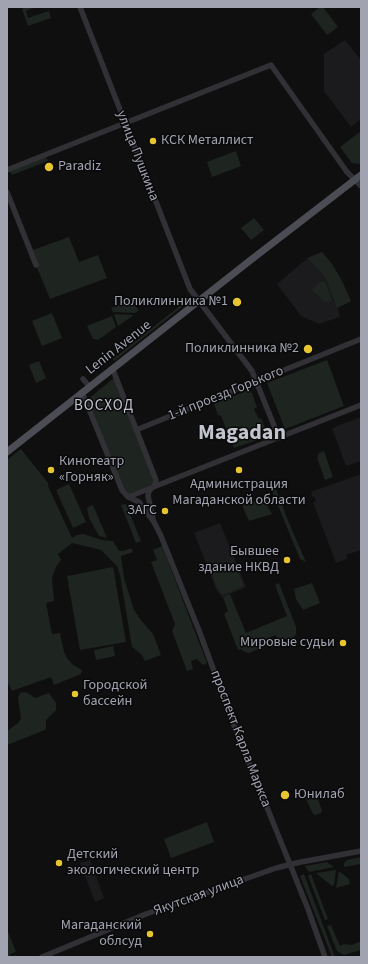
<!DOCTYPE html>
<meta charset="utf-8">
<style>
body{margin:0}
#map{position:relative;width:368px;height:964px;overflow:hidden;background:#0f0f10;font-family:"Source Sans 3",sans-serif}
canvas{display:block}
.frame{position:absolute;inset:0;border:8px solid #a1a3b0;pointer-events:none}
</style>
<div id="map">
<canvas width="368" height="964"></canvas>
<div class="frame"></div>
</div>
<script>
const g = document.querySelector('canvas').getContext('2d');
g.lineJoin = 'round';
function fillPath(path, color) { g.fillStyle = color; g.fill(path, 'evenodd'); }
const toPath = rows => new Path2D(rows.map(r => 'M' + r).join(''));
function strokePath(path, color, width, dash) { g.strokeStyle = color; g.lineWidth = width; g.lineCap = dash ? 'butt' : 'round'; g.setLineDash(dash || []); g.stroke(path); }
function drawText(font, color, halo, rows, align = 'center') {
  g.font = font + ' "Source Sans 3",sans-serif'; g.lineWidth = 3; g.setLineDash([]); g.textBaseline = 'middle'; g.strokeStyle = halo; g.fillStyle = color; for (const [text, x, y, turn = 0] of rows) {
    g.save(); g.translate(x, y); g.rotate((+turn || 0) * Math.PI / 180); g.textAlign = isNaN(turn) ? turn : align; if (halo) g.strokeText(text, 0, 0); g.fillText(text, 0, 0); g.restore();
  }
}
fillPath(toPath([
 [345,40,361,60,361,119,351,127,324,91,324,54],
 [322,252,332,264,341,279,351,301,338,308,340,317,319,324,301,316,277,284,309,257],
 [361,417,361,461,346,466,332,428],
 [361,474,361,550,346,555,347,559,336,563,313,502,316,501,314,496,312,497,311,492],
 [220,523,246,587,223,597,217,591,194,533],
 [90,860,104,898,95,902,80,863]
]), '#1b1b1d');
fillPath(toPath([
 [26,7,35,7,26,11,28,18,49,11,51,18,28,26,22,9],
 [320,7,323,7,338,27,327,35,311,14],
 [361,131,361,164,352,163,340,147],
 [236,151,241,166,212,177,207,162],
 [46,157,48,161,12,175,10,171],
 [254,218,264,230,251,240,241,228],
 [69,237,79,262,98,255,107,278,50,299,30,251],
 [322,252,332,264,341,279,351,301,337,308,328,283,323,274,308,258],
 [320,282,325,282,332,301,325,302,312,290],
 [130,301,139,310,135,313,113,312,111,308],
 [186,301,187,303,114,361,113,359],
 [52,313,62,338,42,346,32,321],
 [114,314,134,315,118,326],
 [112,316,116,327,98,340,93,339,87,326],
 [327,360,344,406,285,429,267,383],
 [39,361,46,378,36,383,29,365],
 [115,377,156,483,126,495,86,401],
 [247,391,251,391,257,407,254,409,259,419,261,418,267,433,266,437,234,448,221,416,218,415,214,404],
 [21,449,48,483,48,486,72,538,77,535,83,534,102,540,113,541,119,551,123,551,131,548,133,552,121,556,124,578,134,610,140,619,153,634,161,655,145,661,142,655,132,647,120,575,117,566,101,550,72,543,58,554,61,560,56,567,52,578,54,601,46,603,52,634,60,633,64,652,67,658,72,664,82,670,81,674,54,685,51,677,12,691,7,681,7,460],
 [324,451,333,477,325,480,317,458,319,453],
 [69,484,86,522,73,528,56,490],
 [274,484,289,523,306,562,300,559,286,525,270,486],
 [255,501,267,505,272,514,249,521,242,505],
 [126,504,141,541,136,543,121,505],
 [93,505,107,538,99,536,89,518,87,508,88,507],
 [162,546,207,663,203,665,197,659,191,661,193,669,187,671,172,631,175,624,151,562,157,560,153,550],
 [233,560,244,586,223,595,218,590,210,569],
 [113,567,126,642,80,650,67,576],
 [279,583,296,627,296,634,294,637,287,639,277,639,276,635,266,639,265,646,249,653,243,651,241,649,238,650,224,614,228,611,223,597,230,594,246,633,287,616,275,585],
 [312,583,320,603,303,610,296,599,294,589],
 [113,646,115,656,96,660,94,650],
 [24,692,28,693,35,698,49,693,56,703,56,710,46,720,46,727,45,730,7,745,7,731,18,723,21,719,18,698,20,693],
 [313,793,316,795,322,810,321,813,315,815,313,814,306,799,307,796],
 [207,822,214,842,171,858,164,839],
 [361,857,361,864,344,867,344,863,347,860],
 [327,862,334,867,309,872,305,866],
 [336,870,334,885,332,886,316,873],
 [339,871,349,879,350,884,336,888],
 [304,874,333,952,335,957,332,957,300,876],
 [311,874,328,919,325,920,308,876],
 [331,925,340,946,344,944,352,945,361,941,361,950,344,955,337,951,327,926],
 [7,929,16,952,10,954,11,957,16,955,17,957,7,957]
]), '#1e241f');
strokePath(toPath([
 [80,7,190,289,252,371,279,438],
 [7,170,271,65,347,172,361,186],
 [7,192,36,265],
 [113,370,156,480,155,485,149,491,148,496,153,518],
 [83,379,90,387],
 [82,392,122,490,128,497,361,405],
 [136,430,361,339],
 [128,497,139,502,154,522,161,536,200,633,235,728,308,909,325,957],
 [42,957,146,914,276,868,301,862,361,851]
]), '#303035', 5.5);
strokePath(toPath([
 [7,452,252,259,361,175]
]), '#4c4d54', 7);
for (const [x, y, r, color] of [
 [153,141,4,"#e7c530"],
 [49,167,5,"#e7c530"],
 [237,302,5,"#e7c530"],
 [308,349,5,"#e7c530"],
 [51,470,4,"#e7c530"],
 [239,470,4,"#e7c530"],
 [165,511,4,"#e7c530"],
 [287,560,4,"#e7c530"],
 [343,643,4,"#e7c530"],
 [75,694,4,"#e7c530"],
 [285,795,5,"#e7c530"],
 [59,863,4,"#e7c530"],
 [150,934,4,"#e7c530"]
]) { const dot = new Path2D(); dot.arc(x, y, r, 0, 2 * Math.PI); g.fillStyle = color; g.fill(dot); strokePath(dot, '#0a0a0b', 1.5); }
drawText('14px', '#a1a3b0', '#0a0a0b', [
 ["КСК Металлист",161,141],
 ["Paradiz",58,167],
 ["Поликлинника №1",228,302,"right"],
 ["Поликлинника №2",299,349,"right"],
 ["Кинотеатр",59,462],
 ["«Горняк»",59,478],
 ["Администрация",239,485,"center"],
 ["Магаданской области",239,501,"center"],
 ["ЗАГС",157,511,"right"],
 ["Бывшее",279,552,"right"],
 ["здание НКВД",279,568,"right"],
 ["Мировые судьи",335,643,"right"],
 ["Городской",83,686],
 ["бассейн",83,702],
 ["Юнилаб",294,795],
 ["Детский",67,855],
 ["экологический центр",67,871],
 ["Магаданский",142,926,"right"],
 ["облсуд",142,942,"right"]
], 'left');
drawText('14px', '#a1a3b0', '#0a0a0b', [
 ["улица Пушкина",137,156,69],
 ["Lenin Avenue",119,348,-38],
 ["1-й проезд Горького",226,394,-22],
 ["проспект Карла Маркса",240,739,69],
 ["Якутская улица",199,896,-20]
]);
g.letterSpacing = '1px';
drawText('15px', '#c1c3cd', '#0a0a0b', [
 ["ВОСХОД",104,407]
]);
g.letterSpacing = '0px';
drawText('bold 22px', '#c1c3cd', '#0a0a0b', [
 ["Magadan",242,434]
]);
</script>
